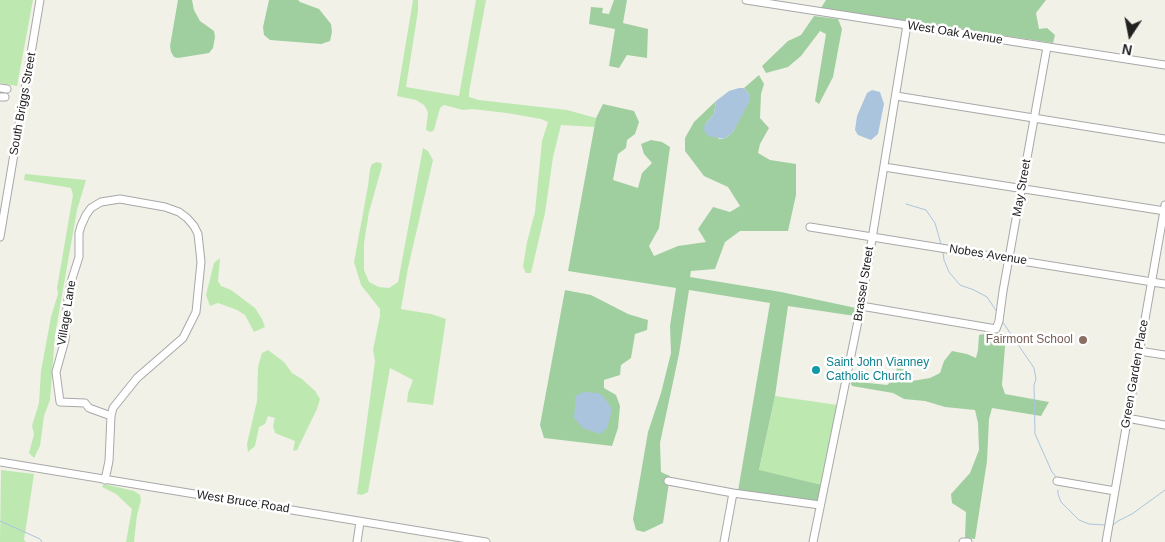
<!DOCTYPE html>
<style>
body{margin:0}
#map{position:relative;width:1165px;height:542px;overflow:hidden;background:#f1f1e8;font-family:Helvetica,sans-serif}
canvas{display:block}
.north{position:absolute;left:1105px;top:10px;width:50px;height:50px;-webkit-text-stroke:4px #fff;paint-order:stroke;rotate:191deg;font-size:14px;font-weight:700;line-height:20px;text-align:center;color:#212121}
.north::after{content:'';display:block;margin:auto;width:18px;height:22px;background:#212121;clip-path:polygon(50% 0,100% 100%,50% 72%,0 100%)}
</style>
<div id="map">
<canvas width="1165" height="542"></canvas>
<div class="north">N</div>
</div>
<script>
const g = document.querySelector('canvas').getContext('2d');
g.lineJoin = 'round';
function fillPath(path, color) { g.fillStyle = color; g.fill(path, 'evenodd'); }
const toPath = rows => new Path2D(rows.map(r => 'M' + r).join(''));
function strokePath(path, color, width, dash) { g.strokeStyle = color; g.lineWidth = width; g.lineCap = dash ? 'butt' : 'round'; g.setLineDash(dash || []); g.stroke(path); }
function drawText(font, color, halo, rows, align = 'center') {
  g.font = font + ' Helvetica,sans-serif'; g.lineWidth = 5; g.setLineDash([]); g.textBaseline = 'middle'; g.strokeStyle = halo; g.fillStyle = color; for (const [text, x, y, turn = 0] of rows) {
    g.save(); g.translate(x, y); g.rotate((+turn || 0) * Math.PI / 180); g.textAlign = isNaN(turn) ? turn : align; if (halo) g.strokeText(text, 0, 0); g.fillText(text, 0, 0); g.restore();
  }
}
fillPath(toPath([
 [0,0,33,0,17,86,0,83],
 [413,0,418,0,418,11,406,87,459,96,476,0,486,0,469,92,469,97,479,100,567,110,596,118,595,127,561,125,553,157,545,213,531,273,526,273,523,267,527,242,535,212,542,141,548,122,541,119,507,113,472,109,463,110,444,105,440,108,434,130,431,132,426,130,428,112,424,105,416,100,397,96],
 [423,148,428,151,433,160,408,268,401,309,431,314,446,319,433,405,407,402,408,393,413,380,390,368,368,492,362,495,357,494,375,361,373,350,380,316,380,309,361,285,354,262,368,186,370,169,372,164,377,162,381,163,382,166,369,212,364,243,364,270,369,282,379,287,389,288,398,282],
 [25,174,86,180,77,210,55,335,50,400,44,416,40,446,34,458,29,453,34,434,32,426,39,403,41,371,51,317,58,294,57,288,73,195,71,188,24,180],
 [220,258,218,281,221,286,231,290,255,308,262,319,265,327,254,332,245,315,237,310,218,303,210,306,206,295,214,263],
 [268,350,284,362,292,373,302,379,315,391,320,399,317,409,297,450,293,451,295,441,275,433,273,426,275,418,268,416,265,424,259,427,255,446,248,452,247,444,257,401,258,367,262,353],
 [775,396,838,405,822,485,759,471],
 [1,470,34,474,24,540,26,542,0,542],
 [104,484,134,491,140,495,141,500,137,515,134,542,126,542,132,509,116,494,102,487]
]), '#bde9b1');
fillPath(toPath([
 [178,0,192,0,194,10,200,21,214,31,215,37,213,48,209,53,178,58,174,57,171,52,170,46],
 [269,0,298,0,300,2,319,9,331,24,332,32,330,41,321,44,270,40,264,35,263,27],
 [614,0,627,0,623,23,648,29,647,58,627,55,619,68,609,66,615,29,589,24,591,7,603,8,602,13,609,14],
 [826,0,1046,0,1036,13,1039,29,1047,28,1055,35,1053,43,821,8],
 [814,16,838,19,842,29,833,77,819,104,815,101,826,34,820,31,801,56,788,67,766,73,762,66,788,41,801,35],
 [759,75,764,84,761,94,760,118,769,128,760,144,758,153,770,160,796,164,796,195,788,231,740,231,725,242,715,269,691,271,690,277,781,292,856,308,855,316,788,306,775,396,759,470,822,485,818,503,738,491,770,303,689,290,679,354,660,443,661,472,670,476,663,523,644,532,636,530,633,519,648,432,661,393,671,353,670,326,676,288,568,271,596,118,603,104,634,111,639,122,635,134,627,140,626,148,618,154,613,180,638,188,642,173,652,163,644,154,641,144,651,140,662,142,670,147,659,228,649,246,654,256,678,246,706,242,698,229,713,207,730,212,740,206,728,187,704,176,685,151,685,138,694,122,716,101,714,114,705,124,719,139,724,139,733,132,750,95,744,88],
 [565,290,591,295,628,314,648,320,647,330,635,334,631,358,621,365,620,375,604,380,604,388,616,395,620,406,618,428,612,446,544,438,540,425],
 [999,331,1006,334,1002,385,1005,394,1049,402,1041,416,992,408,989,419,987,461,975,539,965,538,966,512,952,503,951,494,970,473,979,450,978,423,975,410,945,407,925,401,904,399,893,393,852,386,850,381,887,385,893,380,897,368,908,370,912,381,930,378,940,373,944,361,952,351,967,354,976,358,978,350,979,335]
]), '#a0cf9f');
fillPath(toPath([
 [739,88,744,88,750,95,750,100,733,132,724,139,708,136,704,130,704,128,705,124,714,114,716,101,729,91],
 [872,90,880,92,884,104,878,134,871,140,858,135,855,130,857,116,867,93],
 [583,392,598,393,604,397,612,409,607,428,600,434,583,428,574,418,576,396]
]), '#abc4dd');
strokePath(toPath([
 [906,204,926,210,935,223,941,244],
 [943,252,944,260,949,272,960,285,974,290,987,297,997,312],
 [1002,321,1034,368,1036,379,1034,385,1035,434,1052,472,1057,478],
 [1058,490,1058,494,1061,502,1079,520,1089,524,1105,525],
 [0,521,40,539,42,542],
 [1113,525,1118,521,1132,514,1165,490]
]), '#abc4dd', 1);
const minor = toPath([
 [746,0,1165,65],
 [0,88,7,89],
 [896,96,1165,139],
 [0,97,5,97],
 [884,167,1165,211],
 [810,227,1165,284],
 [0,237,40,0],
 [861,306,996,329,999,321,1003,291,1047,47],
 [1139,351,1165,355],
 [1127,418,1165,425],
 [0,462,486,542],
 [105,480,109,461,111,416,113,408,137,378,183,338,196,312,201,262,198,234,194,226,187,218,179,212,165,207,120,199,101,202,91,208,86,215,81,226,79,233,79,257,71,282,67,306,65,340,56,372,60,402,85,403,89,408,111,416],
 [668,481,733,493,820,505],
 [1057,481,1115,491],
 [357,542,360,522],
 [724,542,733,493],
 [813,542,861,306,907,25],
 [963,542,968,542],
 [1106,542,1165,205]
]);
strokePath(minor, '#a8a8a8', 9);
strokePath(minor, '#fff', 7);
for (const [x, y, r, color] of [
 [1083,340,5,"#8d6e63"],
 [816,370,5,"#0f9aa8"]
]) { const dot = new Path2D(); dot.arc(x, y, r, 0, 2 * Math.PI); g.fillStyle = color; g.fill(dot); strokePath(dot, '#fff', 2); }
drawText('12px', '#212121', '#fff', [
 ["West Oak Avenue",955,33,9],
 ["South Briggs Street",23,104,-80],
 ["May Street",1022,188,-80],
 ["Nobes Avenue",988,255,9],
 ["Brassel Street",864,284,-81],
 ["Village Lane",67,313,-81],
 ["Green Garden Place",1135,374,-80],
 ["West Bruce Road",243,502,9]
]);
drawText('12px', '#785e54', '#fff', [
 ["Fairmont School",1073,340]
], 'right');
drawText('12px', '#0d838f', '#fff', [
 ["Saint John Vianney",826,363],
 ["Catholic Church",826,377]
], 'left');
</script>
